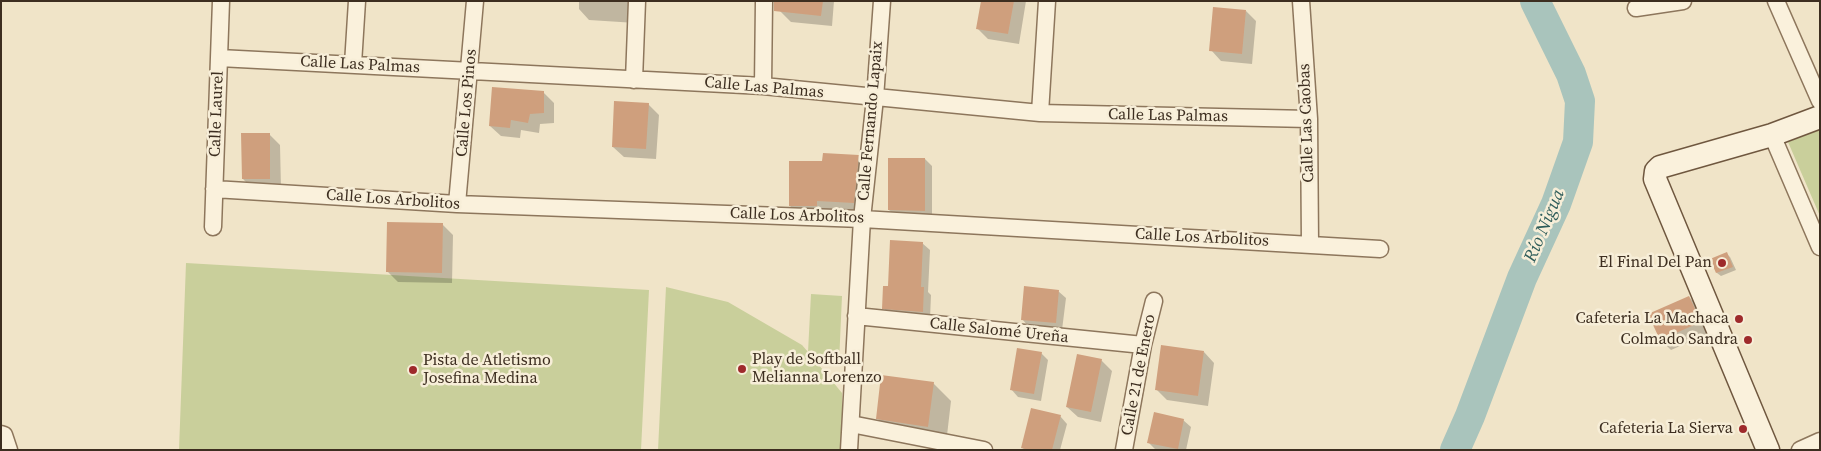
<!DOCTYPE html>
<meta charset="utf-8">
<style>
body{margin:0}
#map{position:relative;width:1821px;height:451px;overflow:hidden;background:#f0e4c8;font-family:"Source Serif 4",serif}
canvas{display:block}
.frame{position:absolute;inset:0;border:2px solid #3d2e20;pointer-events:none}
</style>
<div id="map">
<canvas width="1821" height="451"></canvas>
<div class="frame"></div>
</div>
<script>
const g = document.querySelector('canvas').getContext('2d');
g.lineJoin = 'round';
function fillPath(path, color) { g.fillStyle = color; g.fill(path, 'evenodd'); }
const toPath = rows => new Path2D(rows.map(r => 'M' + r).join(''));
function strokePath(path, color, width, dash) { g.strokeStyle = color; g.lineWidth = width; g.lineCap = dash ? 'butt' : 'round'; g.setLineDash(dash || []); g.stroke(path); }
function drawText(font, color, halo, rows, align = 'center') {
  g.font = font + ' "Source Serif 4",serif'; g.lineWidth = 5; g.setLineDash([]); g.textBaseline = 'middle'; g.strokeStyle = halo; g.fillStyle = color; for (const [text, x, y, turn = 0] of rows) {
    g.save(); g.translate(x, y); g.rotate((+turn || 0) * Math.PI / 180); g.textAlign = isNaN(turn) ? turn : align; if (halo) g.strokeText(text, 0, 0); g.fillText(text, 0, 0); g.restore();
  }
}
fillPath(toPath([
 [1820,130,1820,216,1788,142],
 [186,263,649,290,641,450,179,450],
 [666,287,728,302,802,345,808,352,811,294,842,296,839,363,809,353,842,393,842,445,840,450,658,450]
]), '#c9cf9b');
fillPath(toPath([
 [579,1,637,1,636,23,589,20,579,9],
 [781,1,834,1,832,26,791,22,780,11],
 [982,1,1026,1,1019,44,988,39,977,28],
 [1246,11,1256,21,1252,64,1221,61,1211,50],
 [543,92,554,103,554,123,540,124,539,133,521,130,520,138,501,136,490,126],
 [648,104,659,115,656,159,624,157,613,147],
 [269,134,280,145,281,189,253,189,243,179],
 [858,156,868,166,863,212,800,215,790,206,824,163],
 [925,159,932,166,932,217,897,217,889,210],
 [442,224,453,235,452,283,398,282,388,272],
 [922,243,930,250,928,292,931,295,930,319,891,315,883,308,890,287],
 [1727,254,1730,257,1736,270,1721,276,1717,273,1712,260],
 [1058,291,1066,298,1062,330,1029,327,1022,319],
 [1689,297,1700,308,1710,333,1671,350,1661,340],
 [1204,352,1214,363,1208,406,1167,400,1156,389],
 [1041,353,1048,360,1041,401,1018,397,1011,389],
 [1101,360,1112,371,1101,422,1078,417,1067,407],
 [933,383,951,401,946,444,895,436,877,418],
 [1060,416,1067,424,1060,450,1025,450,1022,447],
 [1183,420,1191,427,1186,450,1156,450,1149,443]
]), '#0003');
strokePath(toPath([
 [1455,450,1470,416,1522,278,1556,204,1578,142,1580,101,1571,74,1535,1]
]), '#a9c4bc', 30);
fillPath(toPath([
 [774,1,823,1,821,16,774,11],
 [981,1,1014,1,1008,34,976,29],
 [1213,7,1246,10,1242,54,1209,51],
 [492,87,544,91,544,113,530,114,528,123,511,120,510,128,489,126],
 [614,101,649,103,646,149,612,147],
 [241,133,270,133,270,179,242,179],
 [823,153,859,155,854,203,817,201,817,206,789,206,789,161,822,161],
 [888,158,925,158,925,211,888,210],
 [387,222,443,223,442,273,386,272],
 [890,240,923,242,921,287,924,287,923,312,882,309,883,286,888,286],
 [1727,252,1733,267,1716,273,1710,259],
 [1024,286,1059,290,1056,323,1021,320],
 [1689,296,1701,322,1660,340,1648,314],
 [1161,345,1204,351,1198,396,1155,390],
 [1017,348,1042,352,1034,394,1010,390],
 [1077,354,1102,359,1091,412,1066,407],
 [881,375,934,382,928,427,876,419],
 [1031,408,1061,415,1052,450,1029,450,1021,448],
 [1154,412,1184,419,1178,449,1147,443]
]), '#cf9f7d');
const minor = toPath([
 [1301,1,1309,119,1310,244],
 [1776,1,1820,101],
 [1636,8,1683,1],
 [219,58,763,86,1040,113,1309,119],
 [353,64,357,1],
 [634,80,637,1],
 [763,86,764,1],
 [1040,113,1047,1],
 [1772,135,1820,247],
 [214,189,457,204,862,219,1380,249],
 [457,204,475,1],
 [213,227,221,1],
 [856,316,1143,345],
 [851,424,984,450],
 [1,434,4,435,9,450],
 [849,450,862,219,875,98,882,1],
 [1124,450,1143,345,1154,301],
 [1800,450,1820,441]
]);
const secondary = toPath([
 [1768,450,1655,179,1656,171,1660,167,1772,135,1820,117]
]);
strokePath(minor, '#8d765c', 19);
strokePath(secondary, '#6f573f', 25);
strokePath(minor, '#faf1dc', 16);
strokePath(secondary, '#faf1dc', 22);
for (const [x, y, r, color] of [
 [1722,263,5,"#9e2a2b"],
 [1739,319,5,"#9e2a2b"],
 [1748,340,5,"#9e2a2b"],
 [742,369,5,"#9e2a2b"],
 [413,370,5,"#9e2a2b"],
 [1743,429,5,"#9e2a2b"]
]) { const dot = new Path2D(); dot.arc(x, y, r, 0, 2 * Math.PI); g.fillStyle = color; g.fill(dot); strokePath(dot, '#f7eed8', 2); }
drawText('16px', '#3d2e20', '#f7eed8', [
 ["Calle Las Palmas",360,65,3],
 ["Calle Las Palmas",764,88,5],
 ["Calle Los Pinos",467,103,-85],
 ["Calle Laurel",217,114,-88],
 ["Calle Las Palmas",1168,116,1],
 ["Calle Fernando Lapaix",871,121,-85],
 ["Calle Las Caobas",1307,123,-92],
 ["Calle Los Arbolitos",393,200,4],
 ["Calle Los Arbolitos",797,216,2],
 ["Calle Los Arbolitos",1202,238,3],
 ["Calle Salomé Ureña",999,331,6],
 ["Calle 21 de Enero",1139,375,-79]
]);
drawText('16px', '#3d2e20', '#f7eed8', [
 ["El Final Del Pan",1712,263],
 ["Cafeteria La Machaca",1729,319],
 ["Colmado Sandra",1738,340],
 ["Play de Softball",752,360,"left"],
 ["Melianna Lorenzo",752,378,"left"],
 ["Pista de Atletismo",423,361,"left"],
 ["Josefina Medina",423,379,"left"],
 ["Cafeteria La Sierva",1733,429]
], 'right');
drawText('italic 18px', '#2f5d5a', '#f7eed8', [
 ["Río Nigua",1545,226,-67]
]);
</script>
